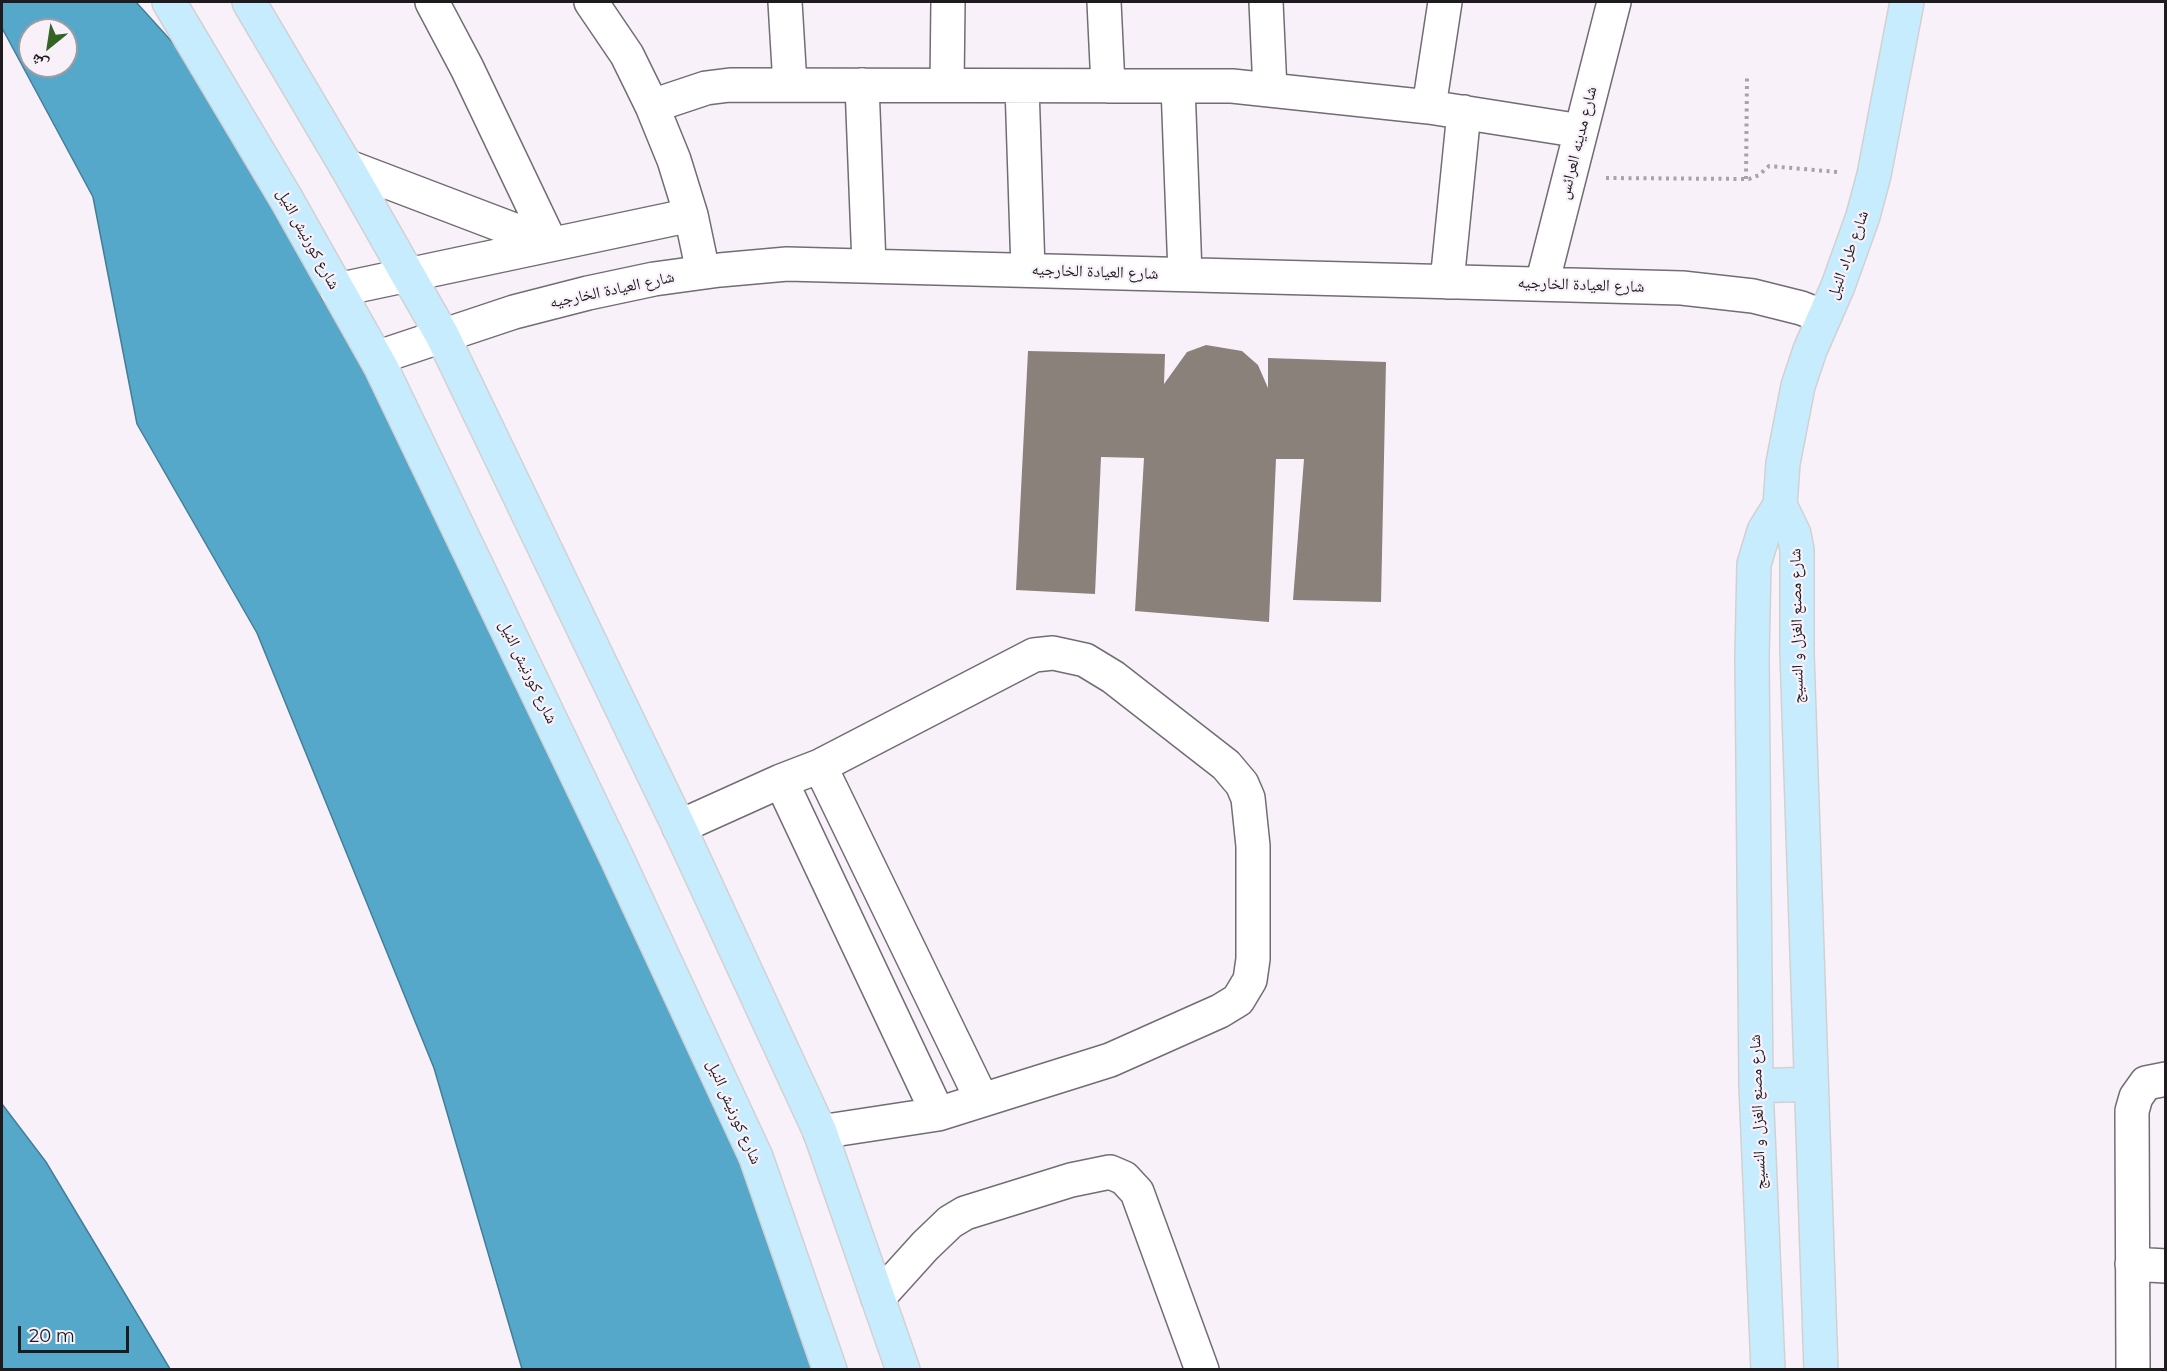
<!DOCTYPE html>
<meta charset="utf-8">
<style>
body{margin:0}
#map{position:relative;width:2167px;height:1371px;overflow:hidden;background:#f9f1fa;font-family:Montserrat,"Noto Naskh Arabic",sans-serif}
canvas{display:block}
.frame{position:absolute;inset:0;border:3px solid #1d1b1e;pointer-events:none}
.north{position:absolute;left:18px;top:18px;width:60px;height:60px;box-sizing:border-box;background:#f9f1fa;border:2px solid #a19ba2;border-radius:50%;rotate:210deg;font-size:16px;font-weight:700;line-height:24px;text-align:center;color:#1d1b1e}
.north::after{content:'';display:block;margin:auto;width:21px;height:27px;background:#346424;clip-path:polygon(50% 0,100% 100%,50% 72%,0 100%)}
.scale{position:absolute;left:18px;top:1326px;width:111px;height:27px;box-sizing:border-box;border:3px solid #1d1b1e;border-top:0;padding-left:8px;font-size:18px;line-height:21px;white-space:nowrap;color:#1d1b1e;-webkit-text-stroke:4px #f9f1fa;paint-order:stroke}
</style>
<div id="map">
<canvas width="2167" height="1371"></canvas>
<div class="frame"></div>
<div class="north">ش</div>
<div class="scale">20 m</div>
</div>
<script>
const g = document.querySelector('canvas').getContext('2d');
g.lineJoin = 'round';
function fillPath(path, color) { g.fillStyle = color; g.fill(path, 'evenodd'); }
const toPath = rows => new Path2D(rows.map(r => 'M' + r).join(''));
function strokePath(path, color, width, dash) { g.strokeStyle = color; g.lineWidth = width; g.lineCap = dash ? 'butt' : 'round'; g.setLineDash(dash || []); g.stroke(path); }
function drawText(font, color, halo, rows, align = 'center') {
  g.font = font + ' Montserrat,"Noto Naskh Arabic",sans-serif'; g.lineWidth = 4.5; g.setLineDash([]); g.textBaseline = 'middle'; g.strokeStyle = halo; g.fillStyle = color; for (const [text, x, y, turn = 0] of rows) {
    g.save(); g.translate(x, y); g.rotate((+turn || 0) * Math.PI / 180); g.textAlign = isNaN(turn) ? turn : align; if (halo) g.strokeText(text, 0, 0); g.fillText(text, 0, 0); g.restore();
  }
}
const water = toPath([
 [2,2,136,2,221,96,303,240,741,1152,819,1369,522,1369,434,1068,257,633,137,424,93,197,2,28,2,2],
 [30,30,66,30,66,66,30,66,30,30],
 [2,1104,46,1162,170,1369,2,1369,2,1104]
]);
fillPath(water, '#55a8c9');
strokePath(water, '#447e96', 1.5);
fillPath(toPath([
 [1206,345,1242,351,1258,365,1268,388,1268,358,1386,362,1381,602,1293,600,1304,459,1276,459,1269,622,1135,611,1144,458,1101,457,1095,594,1016,590,1028,351,1165,354,1164,384,1187,352]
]), '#8b817b');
const minor = toPath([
 [432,2,467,68,551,244],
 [591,2,627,55,652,106,674,160,691,215,703,272],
 [785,2,790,85],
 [1104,2,1108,86],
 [1266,2,1270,90],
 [862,85,869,265],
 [947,85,948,2],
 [1022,86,1028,270],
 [1178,86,1185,274],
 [652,106,706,88,730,85,1232,86,1429,107,1581,131],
 [1429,107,1445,2],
 [346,166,551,244],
 [1447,282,1464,112],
 [1542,284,1614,2],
 [337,290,691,215],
 [376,358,514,312,588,293,654,279,720,270,787,264,1682,288,1753,296,1801,308,1824,317],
 [820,766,982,1100],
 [781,781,938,1114],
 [679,827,781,781,820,766,1034,655,1053,653,1085,660,1113,677,1226,765,1242,784,1248,798,1253,846,1253,959,1250,980,1238,1000,1220,1011,1110,1060,938,1114,820,1132],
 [2132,1264,2166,1266],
 [878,1298,925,1246,950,1222,965,1213,1071,1180,1110,1172,1124,1178,1137,1192,1202,1370],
 [2133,1370,2132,1111,2136,1097,2146,1083,2166,1079]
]);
const major = toPath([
 [169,2,287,200,381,367,616,856,756,1157,830,1370],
 [249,2,346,166,442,335,679,827,820,1132,903,1370],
 [1780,505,1794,534,1797,550,1797,653,1821,1370],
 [1780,505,1783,463,1798,386,1810,350,1838,286,1863,216,1874,175,1907,2],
 [1756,1086,1811,1084],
 [1768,1370,1756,1086,1752,657,1754,564,1764,531,1780,505]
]);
strokePath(minor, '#726c74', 36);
strokePath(major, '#d2d1d2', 36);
strokePath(toPath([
 [1606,178,1749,179,1759,175,1769,166,1837,172],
 [1746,179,1747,77]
]), '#a8a2a9', 4, [3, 4.5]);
strokePath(minor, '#fff', 33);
strokePath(major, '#c7ecfe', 33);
drawText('16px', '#1d1b1e', '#f9f1fa', [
 ["شارع مدينه العرائس",1578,143,-76],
 ["شارع كورنيش النيل",308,239,61],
 ["شارع طراد النيل",1848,255,-70],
 ["شارع العيادة الخارجيه",1095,272,2],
 ["شارع العيادة الخارجيه",1581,285,2],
 ["شارع العيادة الخارجيه",612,290,-12],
 ["شارع مصنع الغزل و النسيج",1797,626,-91],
 ["شارع كورنيش النيل",528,672,64],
 ["شارع كورنيش النيل",734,1112,66],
 ["شارع مصنع الغزل و النسيج",1758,1112,-92]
]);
</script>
